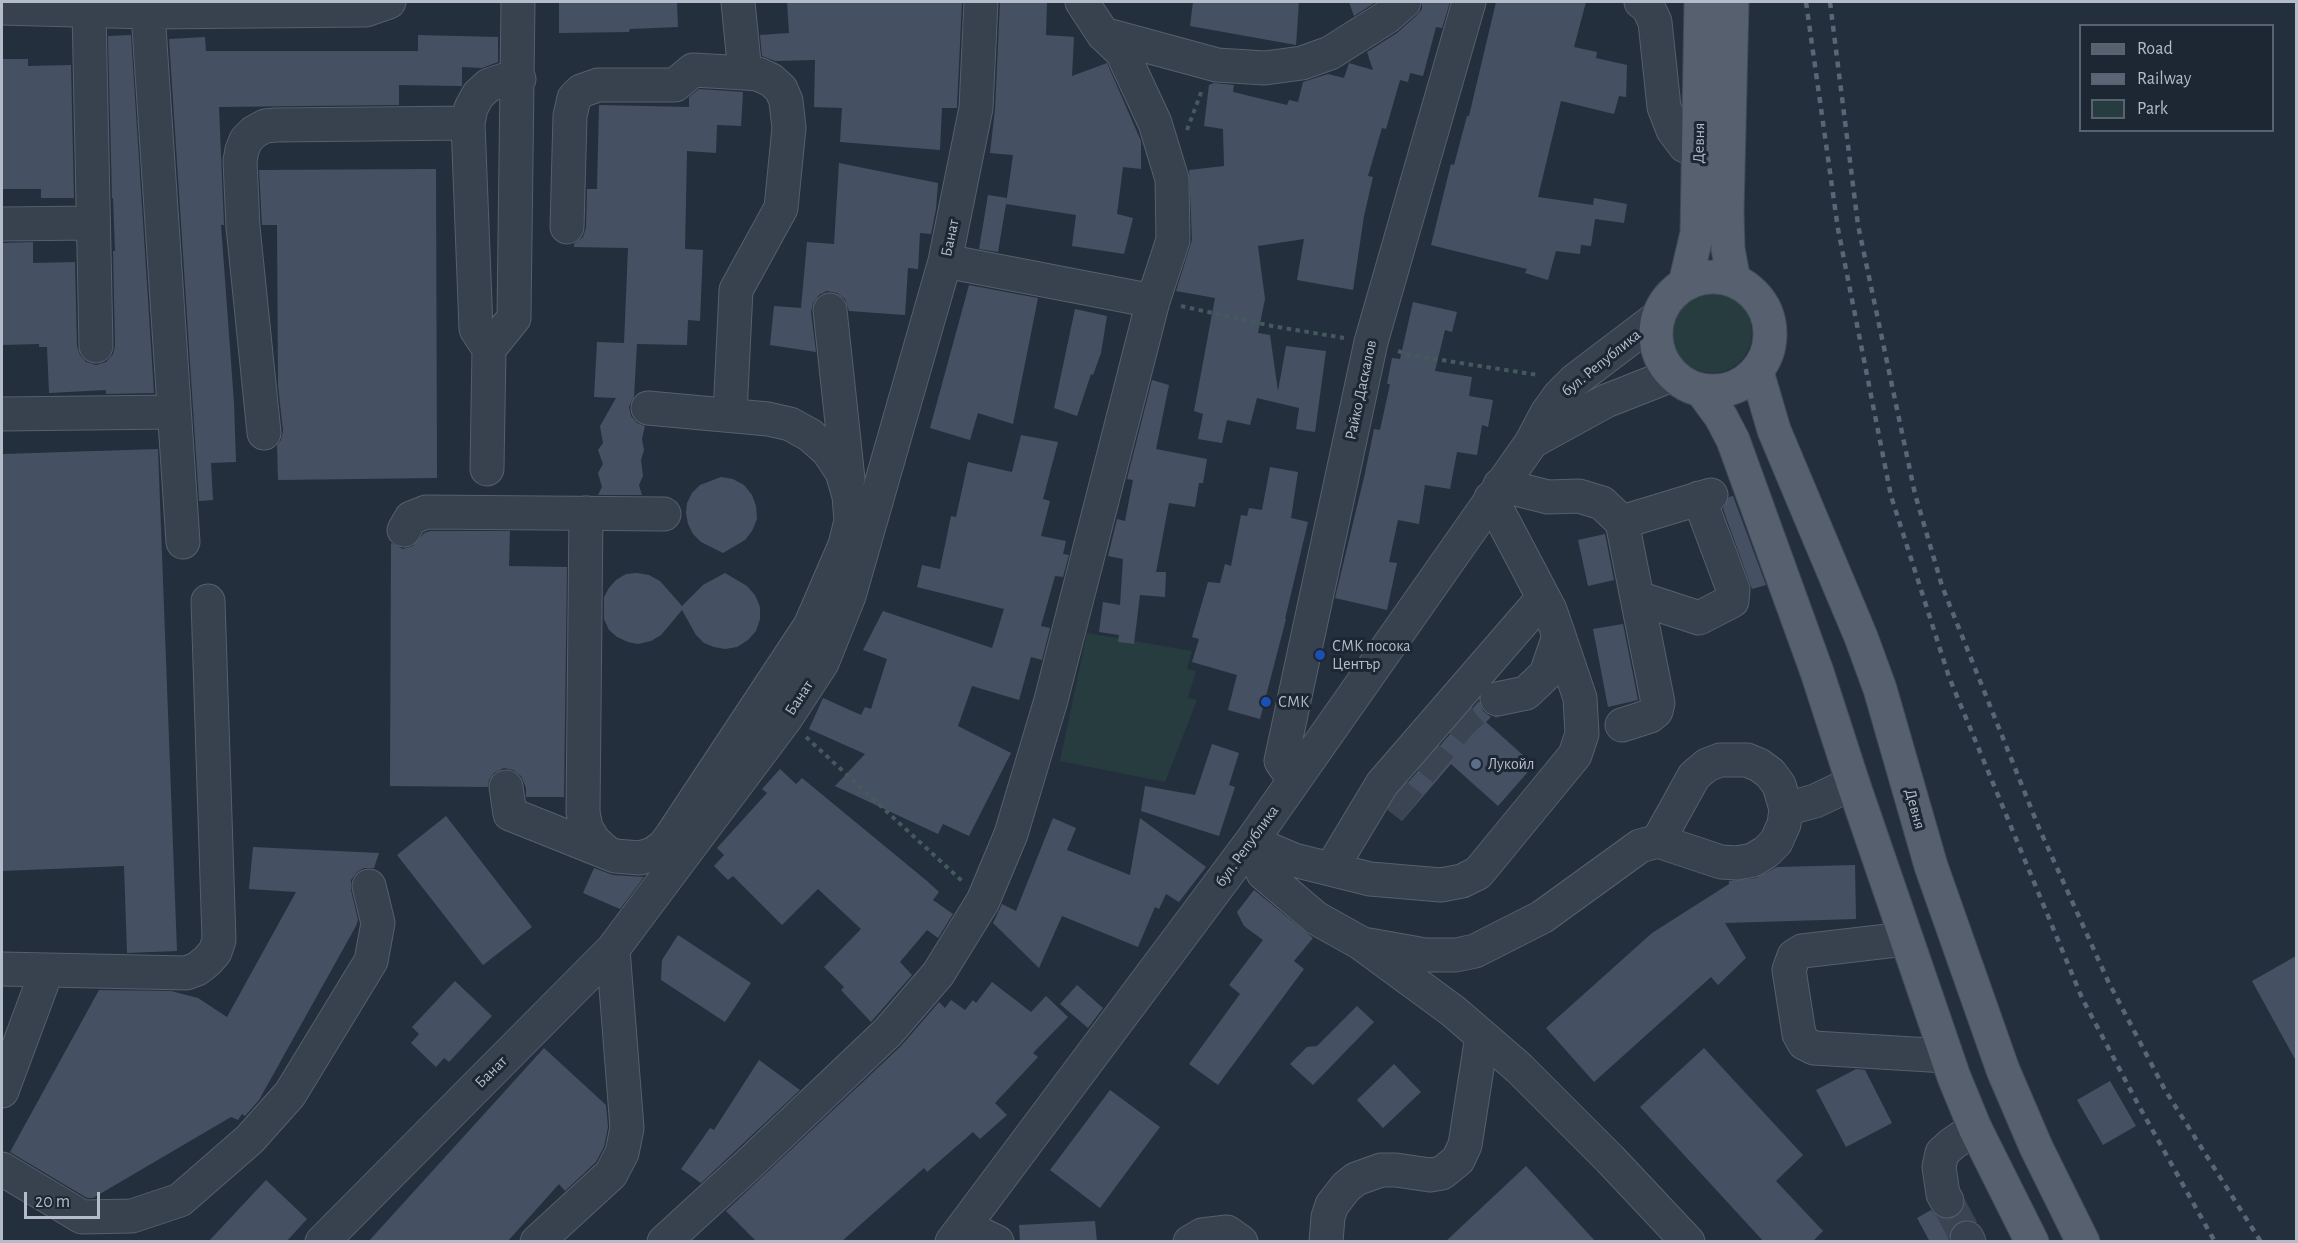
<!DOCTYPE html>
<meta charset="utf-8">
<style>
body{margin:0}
#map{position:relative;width:2298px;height:1243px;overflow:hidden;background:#242f3e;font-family:"Alegreya Sans",sans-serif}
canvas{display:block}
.frame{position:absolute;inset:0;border:3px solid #b4bcc9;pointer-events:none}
.legend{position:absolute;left:2079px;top:24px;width:195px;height:108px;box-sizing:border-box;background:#1d2633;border:2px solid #59626f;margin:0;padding:8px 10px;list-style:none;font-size:18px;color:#b4bcc9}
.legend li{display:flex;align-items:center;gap:12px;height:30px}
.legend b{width:30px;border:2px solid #59626f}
.scale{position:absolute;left:24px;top:1192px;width:76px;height:27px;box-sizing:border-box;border:3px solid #b4bcc9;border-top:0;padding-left:8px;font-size:18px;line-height:21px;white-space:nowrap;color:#b4bcc9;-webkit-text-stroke:4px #1d2633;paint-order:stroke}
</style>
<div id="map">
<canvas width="2298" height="1243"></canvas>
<div class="frame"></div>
<ul class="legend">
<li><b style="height:8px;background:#56606e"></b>Road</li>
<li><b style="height:8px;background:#5a6575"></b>Railway</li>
<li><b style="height:16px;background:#263c3f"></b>Park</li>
</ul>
<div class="scale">20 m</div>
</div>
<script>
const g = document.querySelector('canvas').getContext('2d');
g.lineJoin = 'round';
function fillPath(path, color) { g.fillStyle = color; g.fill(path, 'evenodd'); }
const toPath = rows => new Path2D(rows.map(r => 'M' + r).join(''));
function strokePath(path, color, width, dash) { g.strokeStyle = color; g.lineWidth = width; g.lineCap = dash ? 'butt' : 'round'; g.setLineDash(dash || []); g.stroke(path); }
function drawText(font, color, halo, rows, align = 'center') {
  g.font = font + ' "Alegreya Sans",sans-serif'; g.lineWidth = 6; g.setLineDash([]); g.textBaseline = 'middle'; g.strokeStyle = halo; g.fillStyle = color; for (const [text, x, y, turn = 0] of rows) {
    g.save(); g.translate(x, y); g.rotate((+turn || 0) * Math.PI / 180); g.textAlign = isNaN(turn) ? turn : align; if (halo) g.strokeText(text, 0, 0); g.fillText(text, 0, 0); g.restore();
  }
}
fillPath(toPath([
 '1672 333a40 40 0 1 1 80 0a40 40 0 1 1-80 0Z',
 [1087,633,1192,651,1187,669,1196,671,1188,698,1197,700,1165,782,1060,761]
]), '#263c3f');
fillPath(toPath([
 [559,2,677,2,678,27,630,29,629,32,559,33],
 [787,2,962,2,957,106,957,108,942,108,940,150,840,142,842,108,814,107,815,60,775,61,762,56,760,35,789,33],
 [1000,2,1047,2,1046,35,1074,37,1072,76,1107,63,1141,141,1141,169,1123,167,1117,214,1133,218,1124,254,1072,246,1076,215,1006,204,1013,155,990,153,995,109],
 [1193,2,1299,2,1296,45,1190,26],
 [1349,2,1376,2,1354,16],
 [1422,2,1450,2,1442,28,1436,27,1423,76,1410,73,1408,82,1400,80,1386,129,1382,128,1368,176,1373,177,1364,216,1353,290,1297,280,1304,239,1258,246,1265,299,1258,333,1270,335,1278,391,1286,346,1326,351,1315,432,1296,429,1299,408,1257,398,1250,425,1227,420,1222,443,1198,439,1203,414,1194,411,1215,298,1176,291,1192,240,1189,170,1224,166,1223,129,1204,126,1209,85,1214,83,1234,85,1233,92,1287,105,1289,100,1298,102,1303,82,1328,74,1344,78,1349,63,1373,70,1367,52,1397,33,1416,16,1422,9],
 [1496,2,1586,2,1574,47,1597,52,1596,58,1627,65,1626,97,1619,96,1614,114,1561,101,1538,197,1593,205,1594,198,1627,204,1624,223,1595,219,1591,246,1581,245,1580,254,1556,251,1548,280,1525,273,1527,269,1431,245,1451,164,1454,165,1467,116,1469,116],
 [131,35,154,393,106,394,106,390,49,393,47,347,39,347,39,344,2,345,2,243,33,242,33,263,75,262,77,346,80,355,86,362,96,365,106,362,113,354,115,346,113,251,115,251,113,198,112,198,108,36],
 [418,35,498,37,498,62,482,68,462,67,462,86,399,85,399,105,219,107,224,225,221,225,234,403,236,462,211,463,213,500,199,501,169,39,205,37,206,51,418,51],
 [2,59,28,59,28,66,71,65,74,198,41,198,41,189,2,189],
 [699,89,743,92,741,126,717,125,716,153,687,151,685,249,703,250,700,321,688,320,687,345,637,344,634,396,629,407,631,416,637,423,645,426,642,439,644,450,641,460,643,476,639,485,642,495,598,495,602,487,598,473,603,464,598,450,603,443,600,426,616,398,594,397,597,342,624,343,628,248,574,247,574,244,583,237,586,228,587,189,597,189,599,105,689,107,689,97],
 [839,163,938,183,936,209,931,234,920,233,918,269,908,268,905,315,849,311,845,299,837,293,827,291,819,295,813,303,811,312,816,352,770,345,774,306,801,308,807,242,834,244],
 [436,169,437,478,278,480,277,445,281,440,283,431,278,385,277,225,262,225,259,170],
 [988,195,1007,198,998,252,979,249],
 [969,285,1038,298,1013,424,978,413,970,440,930,428],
 [1413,302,1457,312,1452,332,1445,330,1435,371,1472,377,1469,396,1493,400,1488,427,1482,425,1477,455,1457,452,1450,489,1425,485,1419,524,1398,520,1389,562,1397,563,1387,610,1335,598,1365,473,1374,429,1380,430,1390,384,1387,384,1392,358,1400,359],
 [1075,309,1107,316,1101,353,1093,375,1091,374,1077,416,1054,408],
 [1152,380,1169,385,1156,449,1207,459,1203,483,1199,483,1195,507,1169,503,1156,572,1166,572,1165,597,1140,595,1134,644,1118,642,1119,635,1099,632,1103,602,1120,605,1123,559,1108,556,1117,519,1125,521,1133,480,1127,479],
 [1021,435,1058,442,1043,499,1050,501,1041,536,1066,541,1063,554,1069,555,1063,577,1055,576,1041,626,1050,628,1042,660,1031,657,1019,700,972,686,958,726,1011,753,969,836,943,824,938,834,835,786,865,754,809,729,823,698,861,715,865,707,871,709,887,659,863,650,883,611,992,648,1004,609,917,587,922,565,940,569,951,516,956,517,968,462,1012,472],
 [158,449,177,951,127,953,124,866,2,871,2,454],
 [1270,467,1298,472,1291,518,1308,522,1285,619,1286,619,1260,719,1228,710,1237,675,1192,662,1199,639,1192,637,1208,582,1220,583,1225,564,1231,566,1241,515,1247,516,1249,508,1262,510],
 [721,477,733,479,744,485,752,495,756,506,757,519,752,531,745,540,723,553,701,542,693,534,688,524,686,513,687,503,692,493,700,485],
 [1733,496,1766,585,1752,589,1723,509,1729,497],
 [430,531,510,531,509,566,567,567,564,797,526,797,526,788,521,776,513,770,504,768,494,773,489,780,488,787,390,786,391,543,403,549,413,546,424,533],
 [1605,534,1614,580,1588,586,1578,540],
 [637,573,649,575,660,581,682,606,703,585,725,573,747,586,755,595,760,607,760,619,756,631,748,640,737,647,725,649,714,647,704,643,696,635,682,610,661,635,651,641,638,644,628,642,617,637,609,630,604,619,604,597,609,588,616,580,626,574],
 [1623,624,1638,700,1608,707,1593,629],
 [1479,701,1483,711,1491,717,1486,722,1534,765,1498,806,1451,764,1402,821,1388,810,1397,795],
 [1212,744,1239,753,1229,785,1235,787,1219,836,1141,811,1145,786,1195,795],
 [780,769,796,784,802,778,927,881,939,892,933,900,953,914,938,938,927,930,900,962,912,975,871,1022,841,990,844,987,824,967,861,929,818,889,782,925,733,876,728,880,714,866,724,855,717,848,767,793,762,789],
 [446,816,532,927,483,965,397,855],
 [1053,818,1076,828,1067,850,1130,875,1140,818,1206,867,1179,902,1166,894,1159,909,1155,907,1138,947,1062,916,1039,968,993,923,1002,904,1016,911],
 [253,847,379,853,374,868,364,868,357,872,351,880,351,890,358,920,356,926,259,1100,245,1116,242,1114,238,1120,231,1117,93,1198,87,1198,10,1152,99,990,171,991,198,998,227,1017,296,892,249,889],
 [1855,865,1856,919,1725,923,1746,958,1718,985,1711,977,1594,1082,1546,1028,1652,933,1729,884,1729,881,1756,878,1777,867],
 [594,868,613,875,644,877,620,909,583,893],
 [1254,890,1313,938,1294,961,1304,969,1218,1085,1189,1064,1240,994,1229,985,1263,940,1244,926,1237,912],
 [678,935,751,983,725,1022,661,980,662,960],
 [2296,956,2296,1061,2252,981],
 [455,981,492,1016,449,1062,444,1058,436,1067,411,1043,419,1034,412,1027],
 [992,982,1031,1012,1046,996,1068,1017,1033,1053,1038,1057,995,1103,1007,1115,980,1139,973,1132,927,1172,924,1168,841,1242,757,1242,726,1211,901,1046,939,1002,945,1008,951,1000,965,1010,973,1000,976,1003],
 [1077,985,1103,1008,1088,1028,1060,1004],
 [1357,1006,1374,1022,1313,1085,1290,1064,1307,1047,1317,1046],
 [544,1048,606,1105,608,1127,604,1147,596,1162,565,1191,559,1184,507,1242,368,1242],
 [1704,1048,1803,1155,1776,1181,1823,1231,1812,1242,1764,1242,1640,1107],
 [759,1060,800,1090,701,1183,681,1169,710,1128,714,1130],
 [1394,1064,1421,1092,1383,1128,1357,1100],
 [1856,1069,1865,1070,1892,1123,1846,1147,1816,1090],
 [2110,1081,2136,1126,2103,1145,2077,1100],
 [1110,1090,1160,1127,1100,1208,1050,1170],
 [1526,1166,1596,1242,1445,1242],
 [266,1180,307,1219,286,1242,208,1242],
 [1931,1210,1938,1217,1947,1220,1957,1217,1963,1210,1968,1219,1959,1221,1952,1227,1948,1236,1949,1242,1930,1242,1917,1218],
 [1095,1221,1097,1242,1020,1242,1019,1225]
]), '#455162');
strokePath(toPath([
 [1389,810,1459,724,1473,711,1497,699],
 [1947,1201,1967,1238]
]), '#3a4453', 33, [33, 16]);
const minor = toPath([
 [1641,2,1648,7,1655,22,1664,107,1673,130,1685,146,1699,152],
 [2,8,148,12,366,10,389,2],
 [89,10,96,346],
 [148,12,183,542],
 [1103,34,1217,65,1265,68,1302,63,1330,53,1387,17,1404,2],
 [2,224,93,223],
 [567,227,570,116,574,98,581,91,598,85,675,85,693,70,745,73],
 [945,261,1153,301],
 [830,310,848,479],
 [489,349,476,329,468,123,471,108,478,95,489,85,504,80,519,79],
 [2,414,174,412],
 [730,415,736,290,781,208,789,128,786,101,781,89,771,80,758,74,745,73,738,2],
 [264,433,243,227,240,161,242,150,246,140,254,132,265,126,276,125,468,123],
 [1535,440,1606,401,1672,375],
 [487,469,489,349,514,318,518,2],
 [1500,485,1548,497,1579,496,1602,503,1622,522,1658,703,1656,711,1650,716,1622,725],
 [1491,498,1550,610,1559,636,1546,674,1526,693,1497,699],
 [586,513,583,812,586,828,594,841,606,852],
 [1622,522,1711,495],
 [404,530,411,518,426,512,664,514],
 [1638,598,1699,618,1732,601,1733,589,1699,498],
 [1294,780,1281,761,1371,342,1469,2],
 [506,787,510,814,615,856,640,858,653,854,664,846,672,835,810,626,845,545,851,521,849,496,842,472,828,451,810,435,790,424,768,419,648,408],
 [1658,841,1694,776,1707,765,1720,760,1747,760,1759,765,1770,773,1779,785,1786,809],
 [1251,842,1263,873,1316,918,1359,942,1453,1011,1482,1036,1519,1068,1610,1159,1688,1242],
 [1251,842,1294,860,1370,879,1441,885,1462,881,1478,873,1575,755,1582,734,1580,698,1559,636],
 [1331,869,1382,784,1543,598],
 [1905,939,1802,951,1794,956,1789,970,1799,1034,1804,1043,1814,1048,1946,1056],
 [1369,945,1425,955,1456,955,1475,951,1542,917,1640,846,1658,841,1721,862,1737,863,1753,860,1766,852,1776,842,1784,824,1786,809,1815,801,1853,783],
 [2,969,186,973,197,969,207,961,215,952,219,940,208,601],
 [2,1091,47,970],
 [2,1169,82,1217,132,1216,180,1200,250,1139,290,1094,371,961,378,923,369,886],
 [1947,1201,1943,1194,1939,1167,1942,1153,1952,1144,1975,1128],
 [964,1226,997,1242],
 [1967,1238,1969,1242],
 [322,1242,613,949,786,718,822,663,849,596,945,261,976,108,981,2],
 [537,1242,611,1174,622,1153,627,1128,613,949],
 [664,1242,748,1165,888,1032,938,974,983,901,1011,834,1051,700,1153,301,1173,240,1172,179,1155,123,1122,52,1103,34,1082,2],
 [952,1242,1251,842,1531,443,1547,413,1560,395,1574,381,1657,318],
 [1190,1242,1202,1235,1227,1232,1241,1242],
 [1326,1242,1328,1217,1332,1205,1346,1187,1356,1179,1381,1170,1396,1170,1430,1175,1442,1173,1458,1160,1465,1145,1482,1036]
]);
const major = toPath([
 [1732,2,1727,211,1728,249,1734,281],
 '1656 334a57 57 0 1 1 114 0a57 57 0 1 1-114 0Z',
 [1685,284,1697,233,1701,2],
 [1757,372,1774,430,1861,637,1880,689,1931,866,2003,1070,2036,1147,2083,1242],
 [1702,391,1721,417,1733,440,1817,672,1853,783,1954,1077,1975,1128,2032,1242]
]);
strokePath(minor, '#565f6c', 35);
strokePath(major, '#414a57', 35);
strokePath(toPath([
 [1187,130,1202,90],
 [1181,306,1272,326,1344,338],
 [1398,351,1409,355,1538,375],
 [806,737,962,881]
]), '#44595c', 4, [4.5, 4.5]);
strokePath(minor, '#38414e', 33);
strokePath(major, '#56606e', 33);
strokePath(toPath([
 [1806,2,1838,229,1891,496,1949,677,2082,998,2139,1106,2215,1242],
 [1830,2,1858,225,1915,494,1942,586,2039,828,2108,981,2165,1090,2261,1242]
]), '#5a6575', 4.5, [6, 6]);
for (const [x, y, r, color] of [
 [1320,655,6,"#1a4fb4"],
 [1266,702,6,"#1a4fb4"],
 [1476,764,6,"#5c6f8a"]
]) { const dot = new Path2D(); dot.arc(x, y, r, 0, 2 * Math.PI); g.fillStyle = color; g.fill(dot); strokePath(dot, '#1d2633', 2); }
drawText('16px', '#b4bcc9', '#1d2633', [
 ["Девня",1699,143,-89],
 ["Банат",950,238,-78],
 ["бул. Република",1601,363,-39],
 ["Райко Даскалов",1361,390,-78],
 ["Банат",799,698,-57],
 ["Девня",1915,809,75],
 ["бул. Република",1247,846,-54],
 ["Банат",491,1072,-45]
]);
drawText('16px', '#b4bcc9', '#1d2633', [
 ["СМК посока",1332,646],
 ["Център",1332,664],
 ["СМК",1278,702],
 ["Лукойл",1488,764]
], 'left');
</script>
